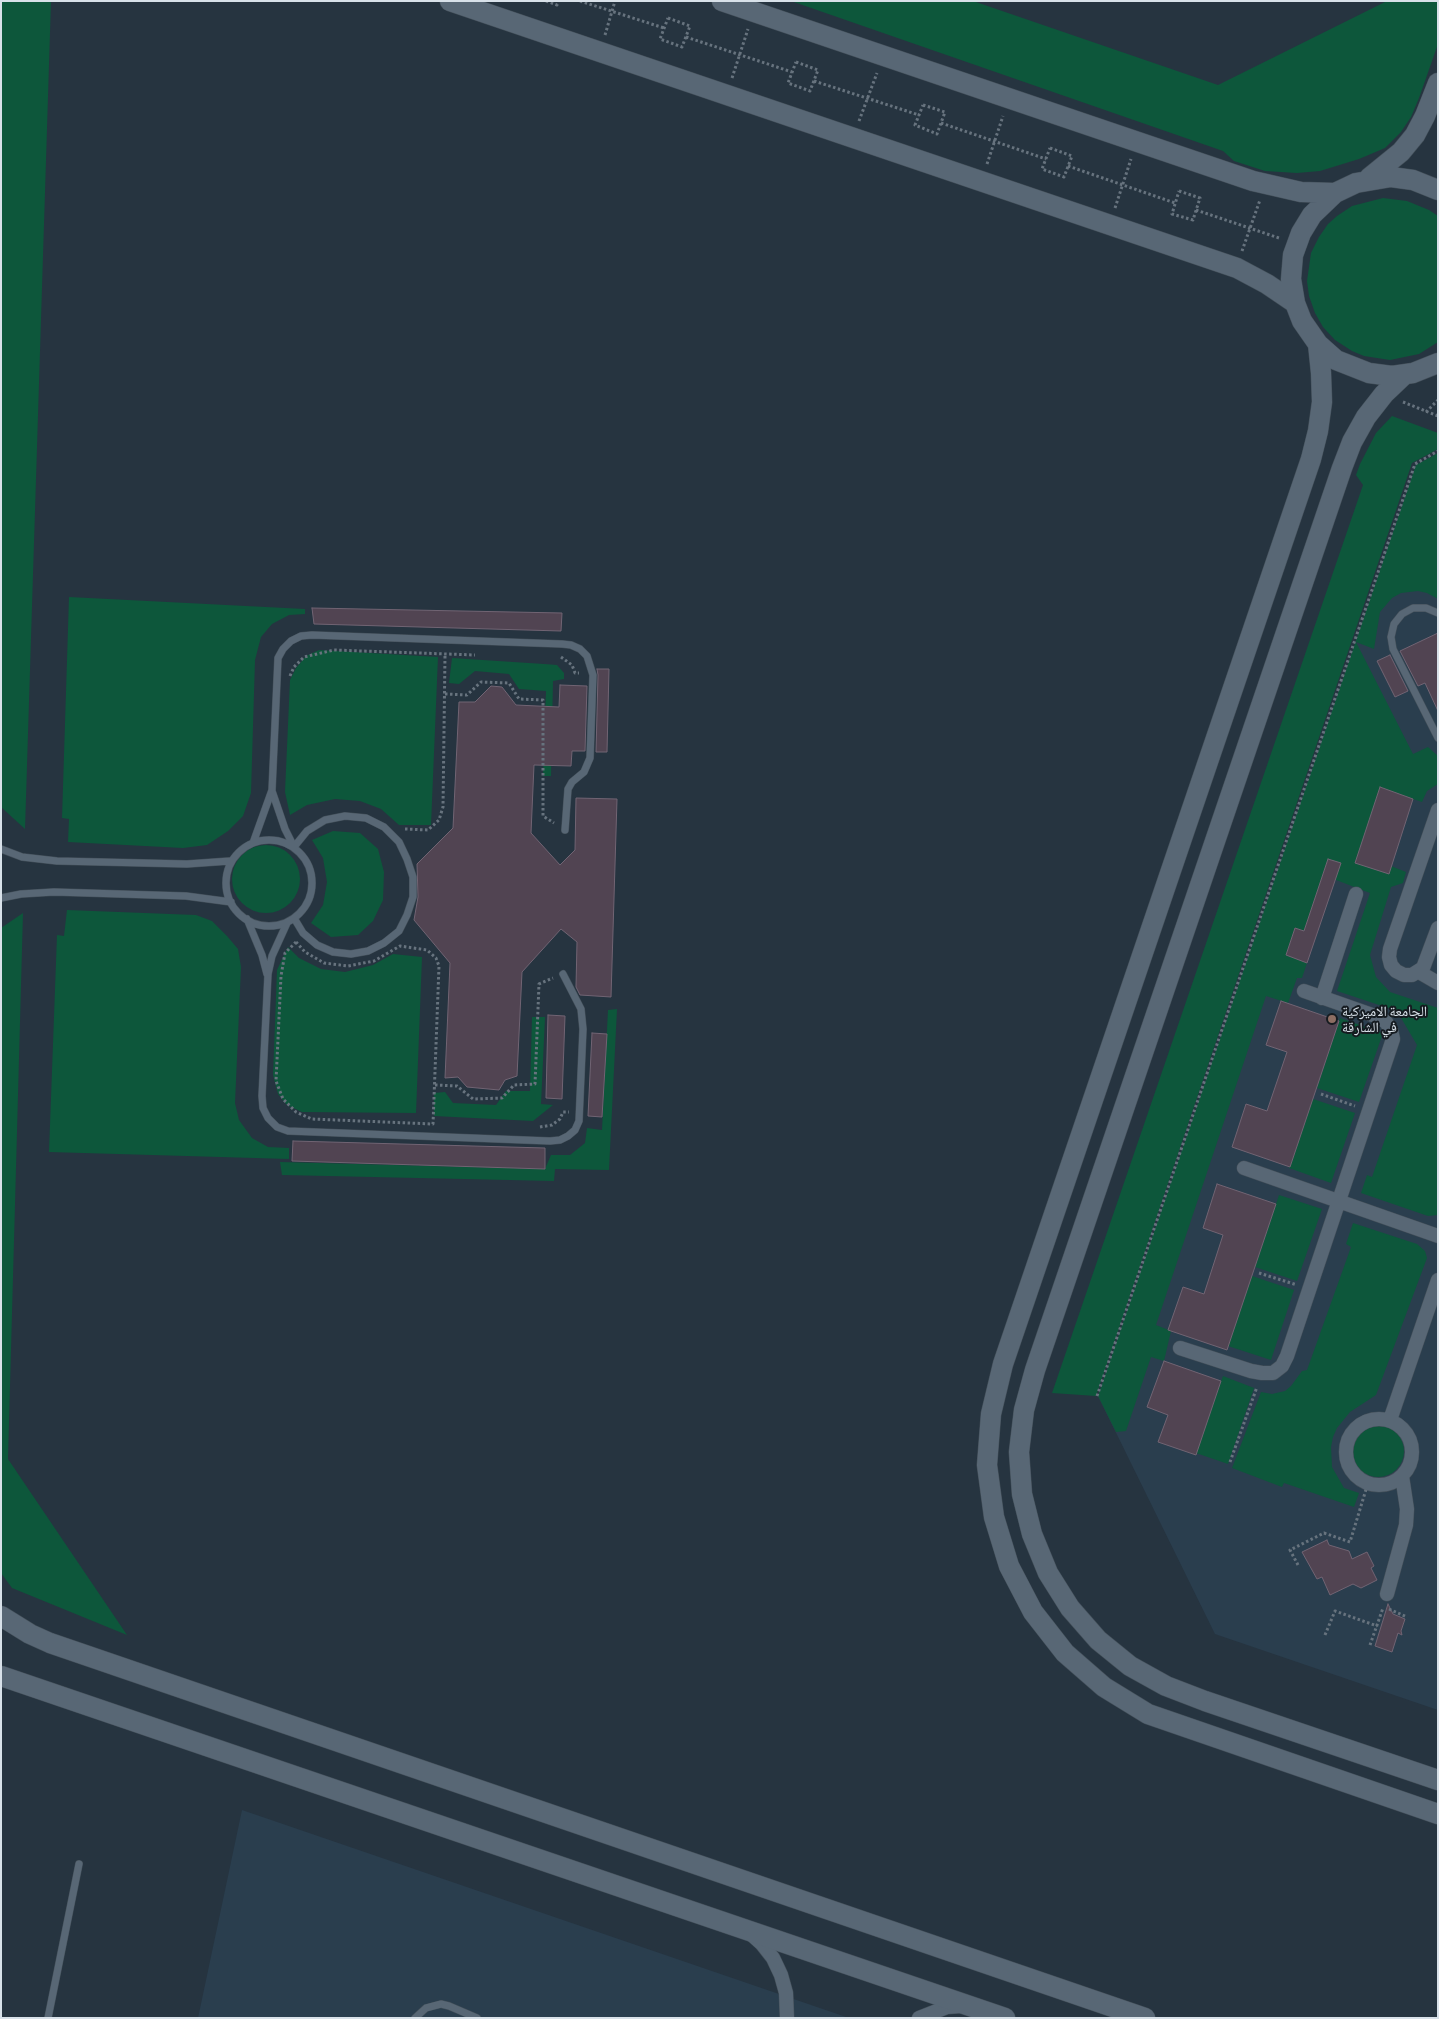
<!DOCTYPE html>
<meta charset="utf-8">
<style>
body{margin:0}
#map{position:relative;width:1439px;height:2019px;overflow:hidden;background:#263440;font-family:Commissioner,sans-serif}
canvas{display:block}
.frame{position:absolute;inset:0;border:2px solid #d8e1e9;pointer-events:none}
</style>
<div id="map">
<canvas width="1439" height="2019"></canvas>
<div class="frame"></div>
</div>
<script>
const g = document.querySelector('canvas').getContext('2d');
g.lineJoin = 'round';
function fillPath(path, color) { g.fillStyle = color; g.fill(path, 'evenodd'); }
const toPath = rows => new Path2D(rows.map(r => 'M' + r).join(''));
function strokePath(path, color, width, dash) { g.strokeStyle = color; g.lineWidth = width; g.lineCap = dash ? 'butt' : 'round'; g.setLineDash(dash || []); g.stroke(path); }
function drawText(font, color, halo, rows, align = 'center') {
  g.font = font + ' Commissioner,"Noto Naskh Arabic",sans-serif'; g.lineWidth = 4; g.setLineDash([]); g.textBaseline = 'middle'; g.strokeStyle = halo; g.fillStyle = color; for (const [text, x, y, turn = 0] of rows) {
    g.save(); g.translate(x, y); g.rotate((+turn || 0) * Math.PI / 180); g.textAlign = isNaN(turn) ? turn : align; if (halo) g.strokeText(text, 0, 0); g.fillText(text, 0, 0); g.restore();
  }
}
fillPath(toPath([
 [1438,453,1438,1710,1215,1634,1098,1396,1416,465],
 [242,1810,849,2018,198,2018]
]), '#2a3e4e');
fillPath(toPath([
 [1,1,51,1,25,829,1,807],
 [791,1,973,1,1218,85,1387,1,1438,1,1438,44,1419,98,1411,117,1401,132,1385,148,1359,159,1320,171,1297,173,1265,171,1234,161,1223,151],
 [1383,198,1407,201,1429,210,1438,216,1438,342,1419,354,1390,360,1364,356,1352,351,1335,340,1323,327,1315,313,1309,296,1307,281,1311,253,1319,237,1328,224,1337,216,1352,206],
 [1392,416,1438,433,1438,449,1412,463,1096,1396,1052,1393,1363,485,1356,475,1360,464,1376,433],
 [1438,453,1438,599,1427,593,1418,591,1401,593,1392,598,1380,612,1374,649,1356,642,1413,754,1428,747,1438,756,1438,784,1427,791,1422,802,1380,788,1391,866,1406,872,1403,883,1391,887,1370,955,1376,977,1390,992,1438,1008,1438,1215,1428,1216,1361,1193,1367,1175,1372,1177,1417,1045,1397,1011,1337,991,1370,893,1323,875,1304,931,1295,928,1286,955,1307,963,1302,978,1297,978,1288,1003,1266,996,1156,1325,1171,1331,1164,1361,1151,1357,1126,1431,1116,1432,1098,1396,1416,465],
 [69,597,305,609,305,614,289,615,272,624,261,637,255,660,251,793,243,816,228,831,207,845,183,848,68,842,69,819,62,818],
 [319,650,438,657,431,825,399,825,381,809,360,801,335,799,307,805,290,815,285,792,290,680,296,668,306,656],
 [452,658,544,664,557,665,564,673,564,679,553,681,551,776,543,776,546,691,519,689,509,674,475,671,459,684,449,683],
 [333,831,360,833,378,849,384,872,383,900,373,921,358,935,331,937,311,923,323,905,327,882,323,858,312,840],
 '232 879a34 34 0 1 1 68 0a34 34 0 1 1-68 0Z',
 [67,910,196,915,212,921,227,936,238,949,241,967,235,1103,239,1120,252,1138,268,1147,289,1148,289,1159,49,1152,57,935,64,936],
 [23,913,8,1459,127,1635,12,1588,1,1573,1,928],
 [288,947,299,958,321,969,345,972,373,965,393,954,422,957,416,1113,302,1112,287,1105,278,1094,273,1075,277,970],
 [617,1009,609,1170,555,1169,554,1181,282,1175,280,1162,545,1169,551,1155,570,1155,585,1143,587,1128,602,1130,608,1010],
 [532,1017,545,1017,541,1104,553,1105,533,1121,434,1116,434,1093,445,1092,453,1103,496,1105,506,1091,530,1091],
 [1340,1018,1383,1033,1359,1102,1317,1088],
 [1313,1099,1355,1113,1331,1183,1289,1168],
 [1279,1195,1322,1209,1297,1281,1255,1267],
 [1353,1223,1417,1244,1425,1251,1427,1258,1376,1395,1350,1412,1337,1428,1333,1437,1331,1447,1332,1467,1344,1488,1359,1493,1354,1507,1284,1483,1282,1487,1232,1468,1261,1392,1272,1394,1285,1391,1291,1386,1302,1371,1307,1370,1351,1247,1346,1244],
 [1252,1276,1294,1290,1271,1360,1228,1346],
 [1223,1376,1254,1388,1228,1464,1196,1453],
 '1352 1451a26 26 0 1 1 52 0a26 26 0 1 1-52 0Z'
]), '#0d573b');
const building = toPath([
 [312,608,562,613,561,631,314,624,312,608],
 [1438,633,1438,711,1425,683,1418,686,1400,651,1438,633],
 [1390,655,1408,691,1395,697,1377,661,1390,655],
 [597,669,609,669,607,752,596,752,598,675,597,669],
 [560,685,587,686,585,751,572,751,571,766,534,765,531,833,560,865,575,850,576,798,617,799,611,997,580,995,576,987,577,942,561,929,522,972,517,1076,505,1080,499,1090,467,1087,458,1077,445,1078,450,963,414,920,418,897,417,864,453,828,459,702,475,702,491,686,502,687,516,705,559,707,560,685],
 [1380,787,1413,799,1389,874,1355,863,1380,787],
 [1328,859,1341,863,1307,963,1286,955,1295,928,1304,931,1328,859],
 [1281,1001,1339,1021,1290,1167,1232,1147,1246,1104,1267,1111,1287,1052,1266,1045,1281,1001],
 [548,1015,565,1016,562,1099,546,1098,548,1015],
 [592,1033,607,1034,602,1117,588,1116,592,1033],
 [293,1141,545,1148,545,1169,292,1161,293,1141],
 [1217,1184,1276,1204,1227,1350,1168,1330,1183,1287,1204,1294,1223,1235,1203,1228,1217,1184],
 [1164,1361,1221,1381,1196,1455,1158,1442,1168,1415,1147,1407,1164,1361],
 [1327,1540,1329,1545,1349,1551,1352,1559,1367,1552,1374,1566,1371,1568,1377,1580,1361,1588,1353,1584,1330,1595,1322,1577,1317,1579,1302,1552,1327,1540],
 [1388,1604,1393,1614,1405,1619,1401,1631,1402,1635,1398,1633,1392,1652,1375,1646,1388,1604]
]);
fillPath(building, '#514452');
strokePath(building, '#716473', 1);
const lane = toPath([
 [1438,613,1426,608,1413,608,1402,614,1394,624,1391,637,1393,649,1438,738],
 [272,791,285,829,294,847,307,831,325,820,345,816,366,818,384,827,399,842,407,859,413,877,413,897,407,915,399,931,384,943,368,951,351,954,333,952,317,945,303,933,294,918],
 '226 883a43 43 0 1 1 86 0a43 43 0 1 1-86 0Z',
 [253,843,272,790,278,658,283,649,291,641,301,636,312,635,562,644,571,645,580,649,587,656,593,675,590,758,584,772,572,782,568,789,565,830],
 [1,849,22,857,57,861,187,864,230,861],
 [1,898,21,894,54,892,186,896,231,902],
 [247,919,262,955,267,974],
 [287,923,272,956,268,974,262,1096,263,1108,268,1118,277,1127,288,1131,550,1141,560,1140,568,1136,575,1130,579,1121,583,1029,581,1009,563,974],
 [48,2018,79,1864],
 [415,2018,426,2008,441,2004,449,2006,477,2018]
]);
const street = toPath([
 [1438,810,1390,949,1389,957,1391,965,1396,971,1404,975,1412,975,1423,968,1438,928],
 [1419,972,1438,983],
 [1322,998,1356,894],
 [1244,1168,1438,1236],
 [1180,1348,1251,1371,1262,1373,1273,1373,1282,1366,1287,1356,1393,1039,1391,1030,1386,1022,1378,1017,1304,991],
 '1346 1452a33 33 0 1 1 66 0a33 33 0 1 1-66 0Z',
 [1390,1420,1438,1280],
 [1387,1594,1406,1525,1407,1509,1402,1476],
 [751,1934,762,1944,773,1958,781,1975,786,1993,787,2018],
 [919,2018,947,2007,961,2006]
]);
const secondary = toPath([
 [450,1,1237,268,1267,284,1295,303],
 [722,1,1253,181,1301,192,1335,193],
 [1369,178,1401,152,1415,135,1425,116,1438,83],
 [1438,190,1413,180,1391,177,1356,183,1335,193,1312,215,1301,233,1293,255,1291,279,1295,303,1302,321,1318,344,1336,360,1369,373,1392,376,1413,373,1438,363],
 [1318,344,1321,373,1322,402,1318,431,1311,459,1003,1364,991,1414,987,1465,994,1517,1009,1566,1033,1612,1065,1653,1104,1687,1148,1714,1438,1814],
 [1404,375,1384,394,1366,417,1352,442,1342,468,1035,1370,1024,1410,1019,1452,1022,1494,1032,1534,1048,1573,1070,1608,1098,1640,1130,1666,1166,1686,1205,1701,1438,1780],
 [1,1616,30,1634,50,1643,1145,2018],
 [1,1676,1005,2018]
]);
strokePath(lane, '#434f59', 8);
strokePath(street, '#434f59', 15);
strokePath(secondary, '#434f59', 21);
strokePath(toPath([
 [546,1,557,5,558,1],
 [580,1,664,28],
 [668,18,690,26,682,47,660,39,668,18],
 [605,35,615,1],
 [686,37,792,72],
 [796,62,818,70,810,91,788,83,796,62],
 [732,78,748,29],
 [814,81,919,115],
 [923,105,945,112,937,134,915,125,923,105],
 [859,121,877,73],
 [941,123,1046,159],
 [1050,148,1072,156,1064,177,1042,169,1050,148],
 [987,164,1003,116],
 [1068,166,1175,203],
 [1179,191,1200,198,1193,220,1172,214,1179,191],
 [1115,208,1131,159],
 [1196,210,1279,238],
 [1242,251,1260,200],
 [1403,402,1438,416],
 [1426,412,1438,400],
 [561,657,572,665,575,673,579,673],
 [290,676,294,667,304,657,334,650,475,655],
 [445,694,467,695,481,682,509,683,519,699,543,700,543,816,554,823],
 [405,829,428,830,439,820,443,807,445,655],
 [296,942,305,952,324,963,348,966,374,961,400,946,427,950,436,958,439,966,433,1124,312,1119,296,1112,283,1099,276,1081,281,976,285,953,296,942],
 [435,1085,457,1086,473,1099,502,1098,514,1085,535,1084,539,984,553,978],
 [1321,1094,1355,1106],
 [540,1127,552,1125,560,1119,563,1112,569,1112],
 [1259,1273,1297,1285],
 [1097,1396,1415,464,1438,451],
 [1230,1462,1257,1387],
 [1298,1565,1290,1550,1324,1533,1350,1542,1368,1483],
 [1389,1609,1407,1617],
 [1325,1635,1335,1611,1377,1626],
 [1370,1645,1383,1608]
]), '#67737e', 3, [2.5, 2.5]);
strokePath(lane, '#586775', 7);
strokePath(street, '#586775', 14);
strokePath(secondary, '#586775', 20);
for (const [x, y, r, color] of [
 [1332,1019,5,"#8d6e63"]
]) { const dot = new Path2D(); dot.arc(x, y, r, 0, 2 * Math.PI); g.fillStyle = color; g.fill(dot); strokePath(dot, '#151b20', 2); }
drawText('14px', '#d8e1e9', '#151b20', [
 ["الجامعة الاميركية",1342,1011],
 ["في الشارقة",1342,1027]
], 'left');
</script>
